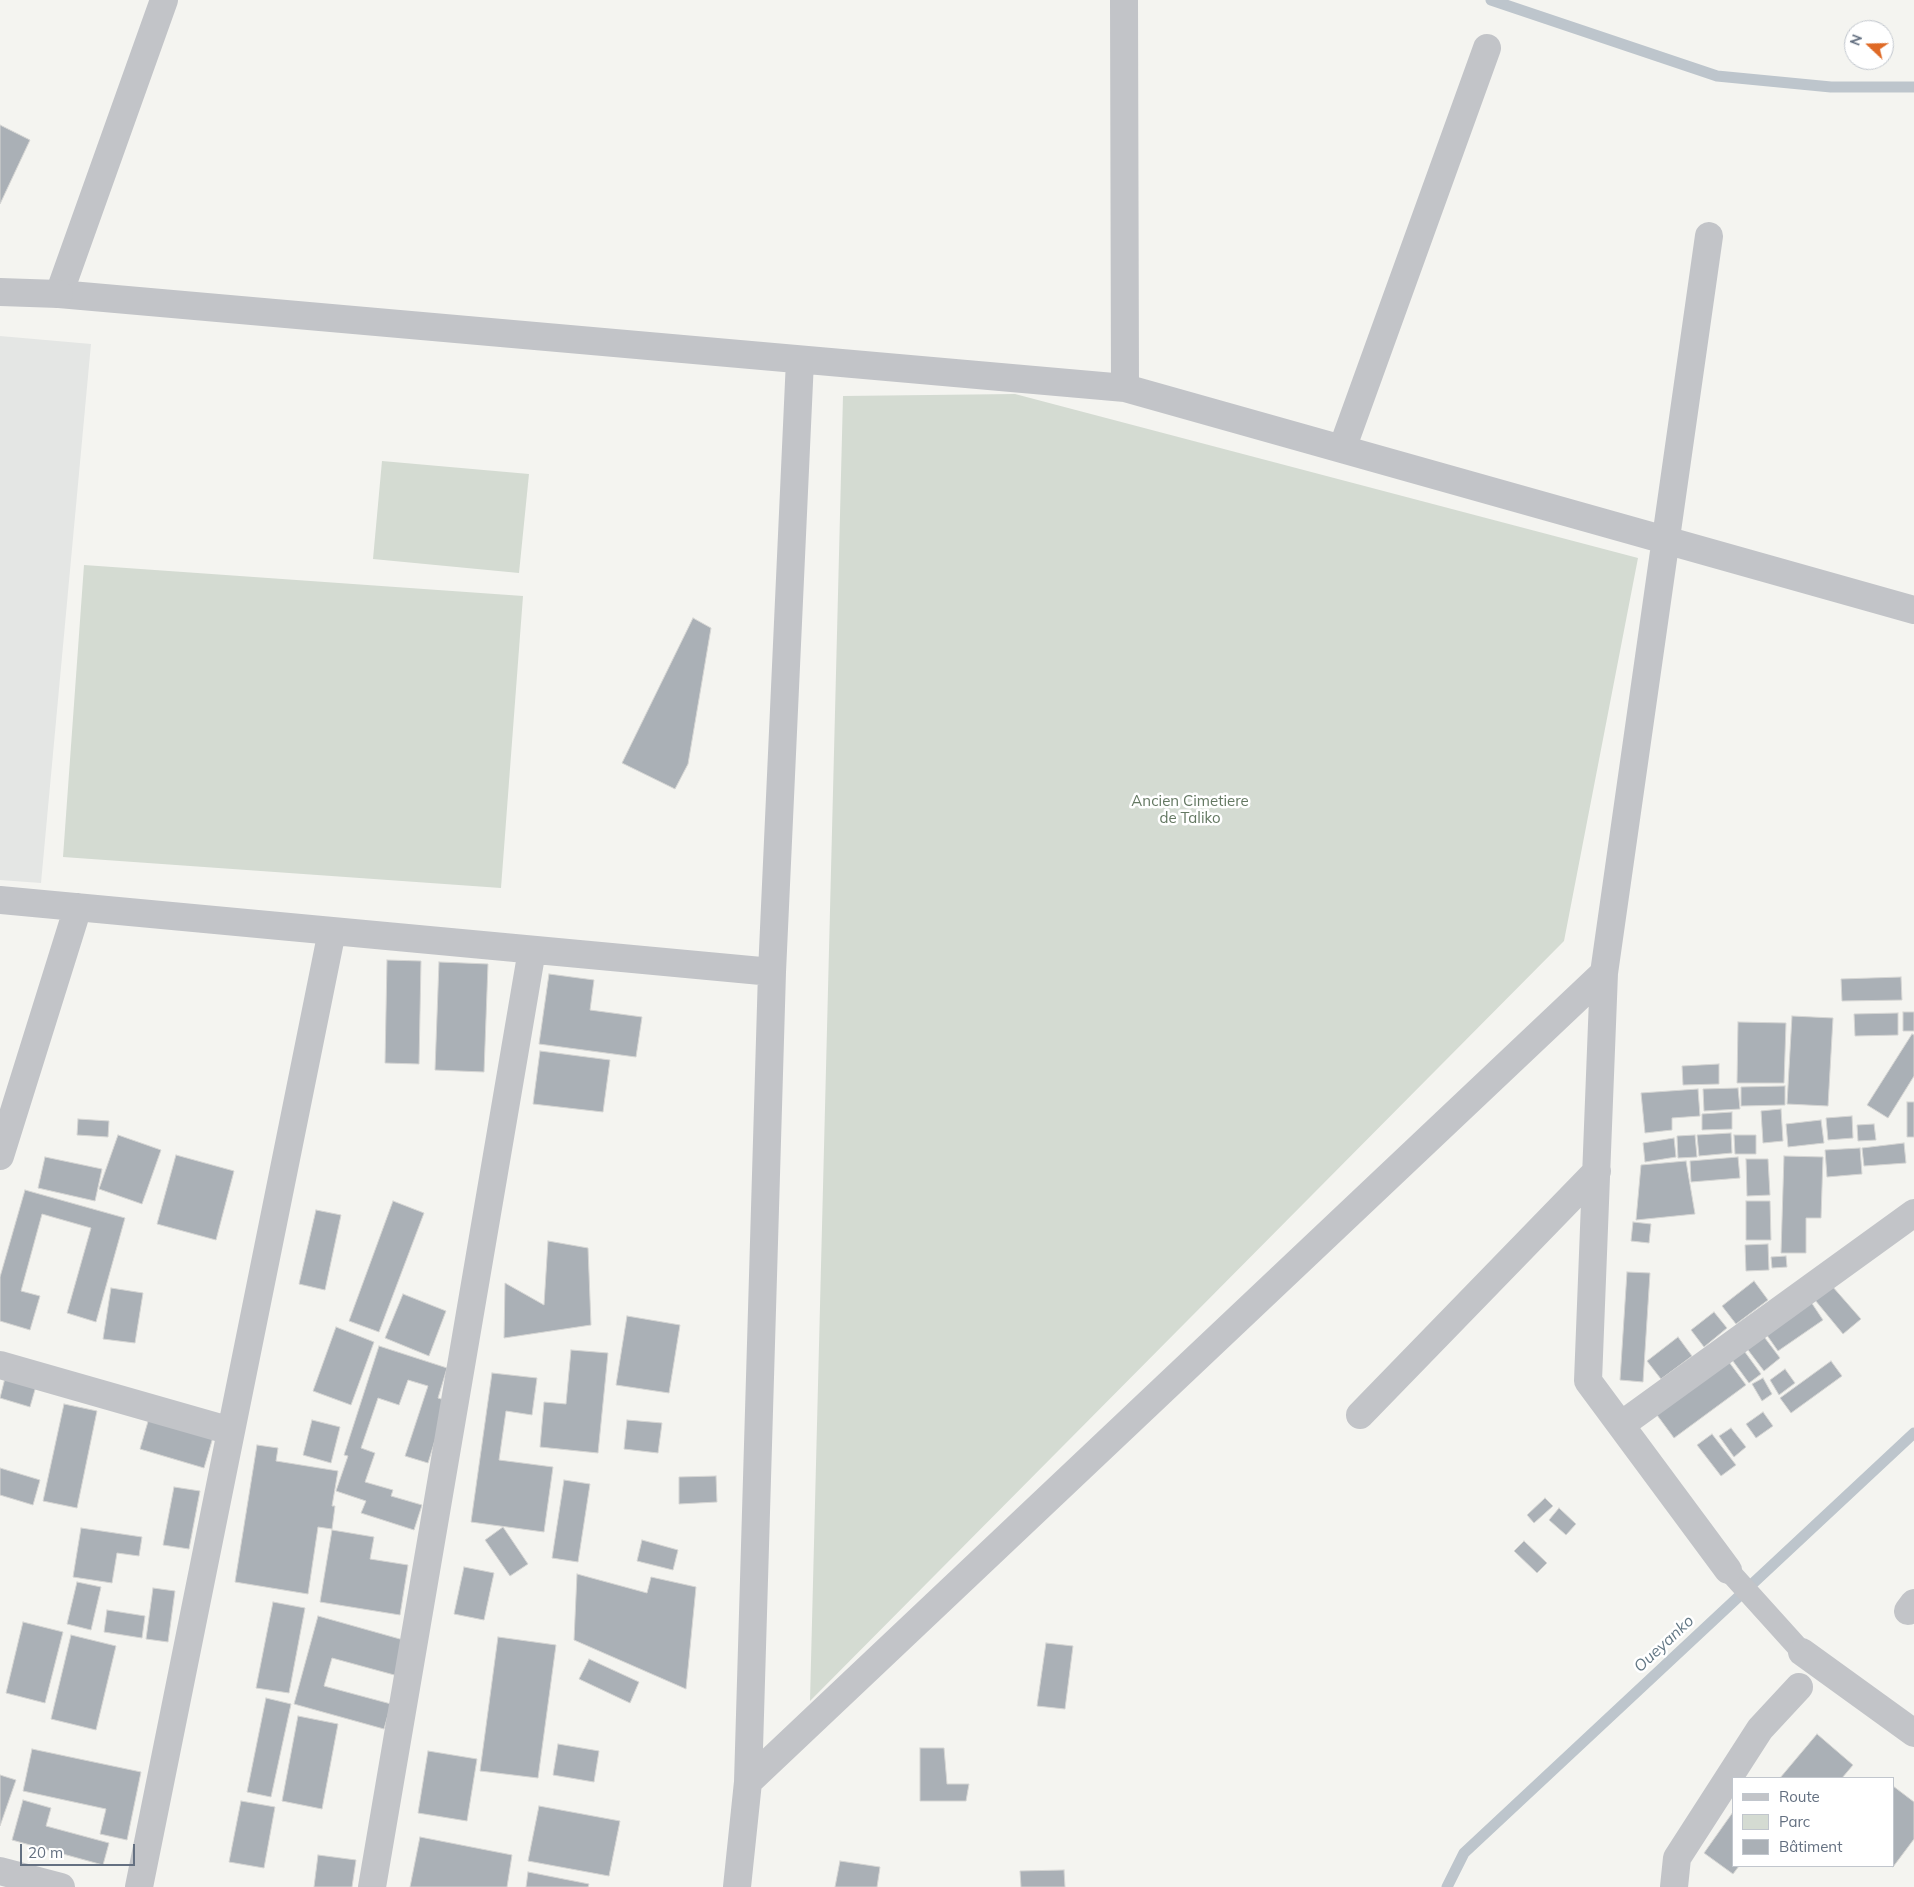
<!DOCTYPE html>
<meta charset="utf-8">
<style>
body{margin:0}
#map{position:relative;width:1914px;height:1887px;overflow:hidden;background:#f4f4f0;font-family:Mulish,sans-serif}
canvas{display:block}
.legend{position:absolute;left:1732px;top:1777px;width:162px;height:90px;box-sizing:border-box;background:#fff;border:1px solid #c1c6cd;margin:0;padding:6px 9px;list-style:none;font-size:15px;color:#647081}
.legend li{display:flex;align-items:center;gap:10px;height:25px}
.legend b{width:25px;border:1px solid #c1c6cd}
.north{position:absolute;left:1844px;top:20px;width:50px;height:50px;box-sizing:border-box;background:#fff;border:1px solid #c1c6cd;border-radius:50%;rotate:291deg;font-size:14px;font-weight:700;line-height:20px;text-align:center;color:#647081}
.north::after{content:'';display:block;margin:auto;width:18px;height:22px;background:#df6a26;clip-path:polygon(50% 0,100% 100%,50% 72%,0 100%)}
.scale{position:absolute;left:20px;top:1844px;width:115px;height:22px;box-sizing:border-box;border:2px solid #647081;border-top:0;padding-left:6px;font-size:15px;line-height:18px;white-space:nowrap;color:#647081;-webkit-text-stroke:4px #fff;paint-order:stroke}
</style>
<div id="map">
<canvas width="1914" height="1887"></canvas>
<ul class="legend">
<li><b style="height:6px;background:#c2c4c8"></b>Route</li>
<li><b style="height:14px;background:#d4dbd2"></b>Parc</li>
<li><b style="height:14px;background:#aab0b6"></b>Bâtiment</li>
</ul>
<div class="north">N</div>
<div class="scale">20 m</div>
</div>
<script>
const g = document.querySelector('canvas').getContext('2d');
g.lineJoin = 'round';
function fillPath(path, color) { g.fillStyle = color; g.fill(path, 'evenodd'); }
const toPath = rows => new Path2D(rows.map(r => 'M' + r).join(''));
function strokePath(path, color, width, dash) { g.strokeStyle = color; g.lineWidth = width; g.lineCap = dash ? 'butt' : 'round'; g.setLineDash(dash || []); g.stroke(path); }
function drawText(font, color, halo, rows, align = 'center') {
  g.font = font + ' Mulish,sans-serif'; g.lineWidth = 5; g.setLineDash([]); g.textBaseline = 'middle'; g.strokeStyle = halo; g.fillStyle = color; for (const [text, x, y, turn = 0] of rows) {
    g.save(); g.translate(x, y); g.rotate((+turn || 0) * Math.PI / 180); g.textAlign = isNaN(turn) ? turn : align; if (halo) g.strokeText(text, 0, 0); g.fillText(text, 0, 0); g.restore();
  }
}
fillPath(toPath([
 [0,336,91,344,41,883,0,880]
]), '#e4e6e4');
fillPath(toPath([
 [1015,394,1638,558,1564,941,810,1701,843,396],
 [382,461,529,474,519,573,373,559],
 [84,565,523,596,501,888,63,857]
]), '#d4dbd2');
strokePath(toPath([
 [1491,0,1717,76,1831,87,1914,87],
 [1447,1887,1464,1853,1914,1433]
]), '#bdc5cc', 11);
const building = toPath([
 [0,125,30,140,0,204,0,125],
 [693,618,711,628,688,764,675,789,622,763,693,618],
 [387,960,421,961,419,1064,385,1063,387,960],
 [439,962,488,964,484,1072,435,1070,439,962],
 [549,974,594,980,590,1010,642,1017,636,1057,539,1044,549,974],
 [1901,977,1902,1000,1842,1001,1841,979,1901,977],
 [1903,1012,1914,1012,1914,1031,1903,1031,1903,1012],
 [1898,1013,1898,1035,1855,1036,1854,1014,1898,1013],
 [1792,1016,1833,1018,1828,1106,1787,1104,1792,1016],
 [1738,1022,1786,1023,1784,1083,1737,1083,1738,1022],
 [1912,1034,1914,1035,1914,1076,1888,1118,1867,1105,1912,1034],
 [540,1051,610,1060,603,1112,533,1104,540,1051],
 [1719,1064,1719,1084,1683,1085,1682,1066,1719,1064],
 [1785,1086,1785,1105,1741,1106,1741,1087,1785,1086],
 [1738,1088,1740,1109,1704,1111,1703,1089,1738,1088],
 [1698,1089,1700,1116,1672,1118,1672,1130,1645,1133,1641,1093,1698,1089],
 [1907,1102,1914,1102,1914,1137,1907,1137,1907,1102],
 [1781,1109,1783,1141,1763,1143,1761,1111,1781,1109],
 [1732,1112,1732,1129,1702,1130,1702,1114,1732,1112],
 [1852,1116,1853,1138,1828,1140,1826,1118,1852,1116],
 [78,1119,109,1121,108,1137,77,1135,78,1119],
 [1821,1120,1824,1143,1788,1147,1786,1124,1821,1120],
 [1874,1124,1876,1140,1858,1141,1857,1125,1874,1124],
 [1731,1133,1732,1153,1699,1156,1697,1135,1731,1133],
 [118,1135,161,1150,142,1204,99,1189,118,1135],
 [1695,1135,1697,1157,1678,1158,1677,1136,1695,1135],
 [1734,1135,1756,1135,1756,1154,1735,1154,1734,1135],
 [1674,1138,1676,1157,1645,1162,1643,1143,1674,1138],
 [1904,1143,1906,1163,1864,1166,1862,1148,1904,1143],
 [1860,1148,1862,1174,1827,1177,1825,1150,1860,1148],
 [176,1155,234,1171,216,1240,157,1224,176,1155],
 [1784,1156,1823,1157,1821,1218,1806,1218,1806,1253,1781,1253,1784,1156],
 [45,1157,102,1169,95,1201,38,1188,45,1157],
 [1738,1157,1740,1178,1691,1182,1690,1161,1738,1157],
 [1746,1159,1768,1159,1770,1195,1747,1196,1746,1159],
 [1686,1161,1695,1214,1636,1220,1641,1165,1686,1161],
 [25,1190,125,1218,96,1322,67,1313,91,1228,42,1214,21,1291,40,1296,30,1330,0,1321,0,1277,25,1190],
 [393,1201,424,1213,379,1332,349,1321,393,1201],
 [1746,1201,1770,1201,1771,1240,1746,1240,1746,1201],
 [316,1210,341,1215,325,1290,299,1284,316,1210],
 [1633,1222,1651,1224,1649,1243,1631,1241,1633,1222],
 [548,1241,588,1248,591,1325,504,1338,505,1283,544,1305,548,1241],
 [1768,1244,1769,1270,1746,1271,1745,1245,1768,1244],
 [1786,1256,1787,1267,1772,1268,1771,1257,1786,1256],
 [1627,1272,1650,1273,1643,1382,1620,1380,1627,1272],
 [1754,1281,1768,1300,1736,1324,1722,1306,1754,1281],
 [1832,1286,1861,1319,1843,1334,1815,1300,1832,1286],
 [111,1288,143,1293,135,1343,103,1339,111,1288],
 [403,1294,446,1311,429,1356,385,1338,403,1294],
 [1809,1299,1823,1320,1778,1351,1764,1331,1809,1299],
 [1714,1312,1727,1328,1704,1347,1691,1330,1714,1312],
 [627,1316,680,1325,669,1393,616,1385,627,1316],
 [336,1327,374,1342,351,1405,313,1391,336,1327],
 [1762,1334,1780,1358,1764,1371,1745,1346,1762,1334],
 [1678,1337,1692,1356,1661,1379,1647,1361,1678,1337],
 [379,1346,447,1368,438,1398,447,1401,428,1463,405,1456,428,1386,408,1380,399,1405,378,1398,361,1448,375,1453,365,1482,393,1490,391,1496,422,1505,414,1530,361,1513,366,1501,336,1491,348,1456,344,1455,379,1346],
 [1742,1348,1761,1374,1749,1383,1730,1357,1742,1348],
 [571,1350,608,1353,598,1453,540,1447,544,1402,566,1404,571,1350],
 [1726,1358,1746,1385,1674,1438,1654,1411,1726,1358],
 [1831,1361,1842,1376,1791,1413,1780,1398,1831,1361],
 [1785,1369,1795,1383,1779,1395,1770,1380,1785,1369],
 [492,1373,537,1378,532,1415,506,1411,499,1460,553,1467,544,1532,471,1522,492,1373],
 [5,1378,36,1386,30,1407,0,1398,5,1378],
 [1763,1378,1772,1394,1762,1401,1752,1384,1763,1378],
 [64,1404,97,1411,77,1508,43,1501,64,1404],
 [1763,1412,1773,1426,1756,1438,1746,1424,1763,1412],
 [149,1418,213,1437,204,1468,140,1449,149,1418],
 [312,1420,340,1427,331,1463,303,1455,312,1420],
 [627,1420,662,1423,658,1453,624,1449,627,1420],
 [1731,1428,1746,1447,1734,1457,1719,1436,1731,1428],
 [1712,1434,1736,1465,1721,1476,1697,1445,1712,1434],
 [257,1445,278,1448,276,1461,338,1471,332,1506,335,1506,332,1529,318,1527,308,1594,235,1582,257,1445],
 [0,1468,40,1480,33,1505,0,1495,0,1468],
 [716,1476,717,1502,679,1504,679,1477,716,1476],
 [564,1480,590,1484,578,1562,552,1558,564,1480],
 [174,1487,200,1491,189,1549,163,1545,174,1487],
 [1545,1498,1553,1506,1534,1523,1527,1515,1545,1498],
 [1559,1508,1576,1524,1566,1535,1549,1520,1559,1508],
 [503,1527,528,1564,510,1576,485,1540,503,1527],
 [81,1528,142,1537,139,1556,117,1553,112,1583,73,1577,81,1528],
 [332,1530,374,1537,370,1559,408,1565,400,1615,320,1602,332,1530],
 [642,1540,678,1550,673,1570,637,1561,642,1540],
 [1524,1541,1547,1563,1537,1573,1514,1551,1524,1541],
 [464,1567,494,1573,484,1620,454,1614,464,1567],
 [577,1574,647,1593,651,1577,696,1587,686,1689,574,1640,577,1574],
 [77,1582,101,1587,91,1630,67,1624,77,1582],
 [153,1588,175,1591,168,1642,146,1639,153,1588],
 [273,1602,305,1608,289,1693,256,1688,273,1602],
 [107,1610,145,1616,142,1638,104,1632,107,1610],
 [318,1616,407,1641,398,1676,332,1658,324,1686,391,1704,384,1729,294,1704,318,1616],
 [23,1622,63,1632,45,1703,6,1693,23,1622],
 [71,1635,116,1646,96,1730,51,1719,71,1635],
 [498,1637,556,1645,538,1778,480,1771,498,1637],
 [1046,1643,1073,1646,1065,1709,1037,1706,1046,1643],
 [589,1659,639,1682,630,1703,579,1679,589,1659],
 [266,1698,291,1704,271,1797,247,1792,266,1698],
 [298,1716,338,1724,322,1809,282,1801,298,1716],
 [1817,1734,1853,1765,1842,1778,1780,1778,1817,1734],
 [558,1744,599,1751,594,1782,553,1775,558,1744],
 [920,1748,944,1748,947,1784,969,1784,966,1801,920,1801,920,1748],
 [32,1749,141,1772,127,1840,100,1834,106,1809,23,1791,32,1749],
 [428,1751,477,1759,467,1821,418,1813,428,1751],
 [0,1775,16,1780,0,1826,0,1775],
 [1893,1786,1914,1802,1914,1839,1893,1867,1891,1866,1893,1866,1893,1786],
 [23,1800,51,1808,46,1826,109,1843,103,1865,12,1840,23,1800],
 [241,1801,275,1807,264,1868,229,1862,241,1801],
 [539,1806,620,1821,609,1876,528,1861,539,1806],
 [1733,1812,1733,1866,1739,1866,1733,1874,1704,1853,1733,1812],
 [420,1837,512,1855,507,1887,410,1887,420,1837],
 [318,1855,356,1860,352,1887,314,1887,318,1855],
 [840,1861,880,1867,877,1887,835,1887,840,1861],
 [1064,1870,1065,1887,1021,1887,1020,1871,1064,1870],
 [528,1872,589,1884,588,1887,526,1887,528,1872]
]);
fillPath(building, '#aab0b6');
strokePath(building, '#d5d5d3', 1);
strokePath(toPath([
 [1728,1570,1802,1652]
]), '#c2c4c8', 22);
strokePath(toPath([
 [164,0,59,294,1125,388,1914,610],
 [1124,0,1125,388],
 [1709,236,1604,973,1588,1381,1728,1570],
 [1342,449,1487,48],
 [0,900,772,972],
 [0,1156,78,907],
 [0,1365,231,1431],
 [1360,1415,1597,1171],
 [1621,1425,1914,1213],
 [1908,1611,1914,1603],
 [1802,1652,1914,1733],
 [748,1782,1604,973],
 [0,1871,61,1887],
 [139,1887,332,931],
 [372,1887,532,950],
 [737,1887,748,1782,772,972,800,360],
 [1674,1887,1677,1858,1760,1729,1799,1687]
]), '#c2c4c8', 28);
strokePath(toPath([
 [0,292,59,294]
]), '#c2c4c8', 28);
drawText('15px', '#647862', '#fff', [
 ["Ancien Cimetiere",1190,801],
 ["de Taliko",1190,818]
]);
drawText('italic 16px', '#647885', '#fff', [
 ["Oueyanko",1664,1644,-43]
]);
</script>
